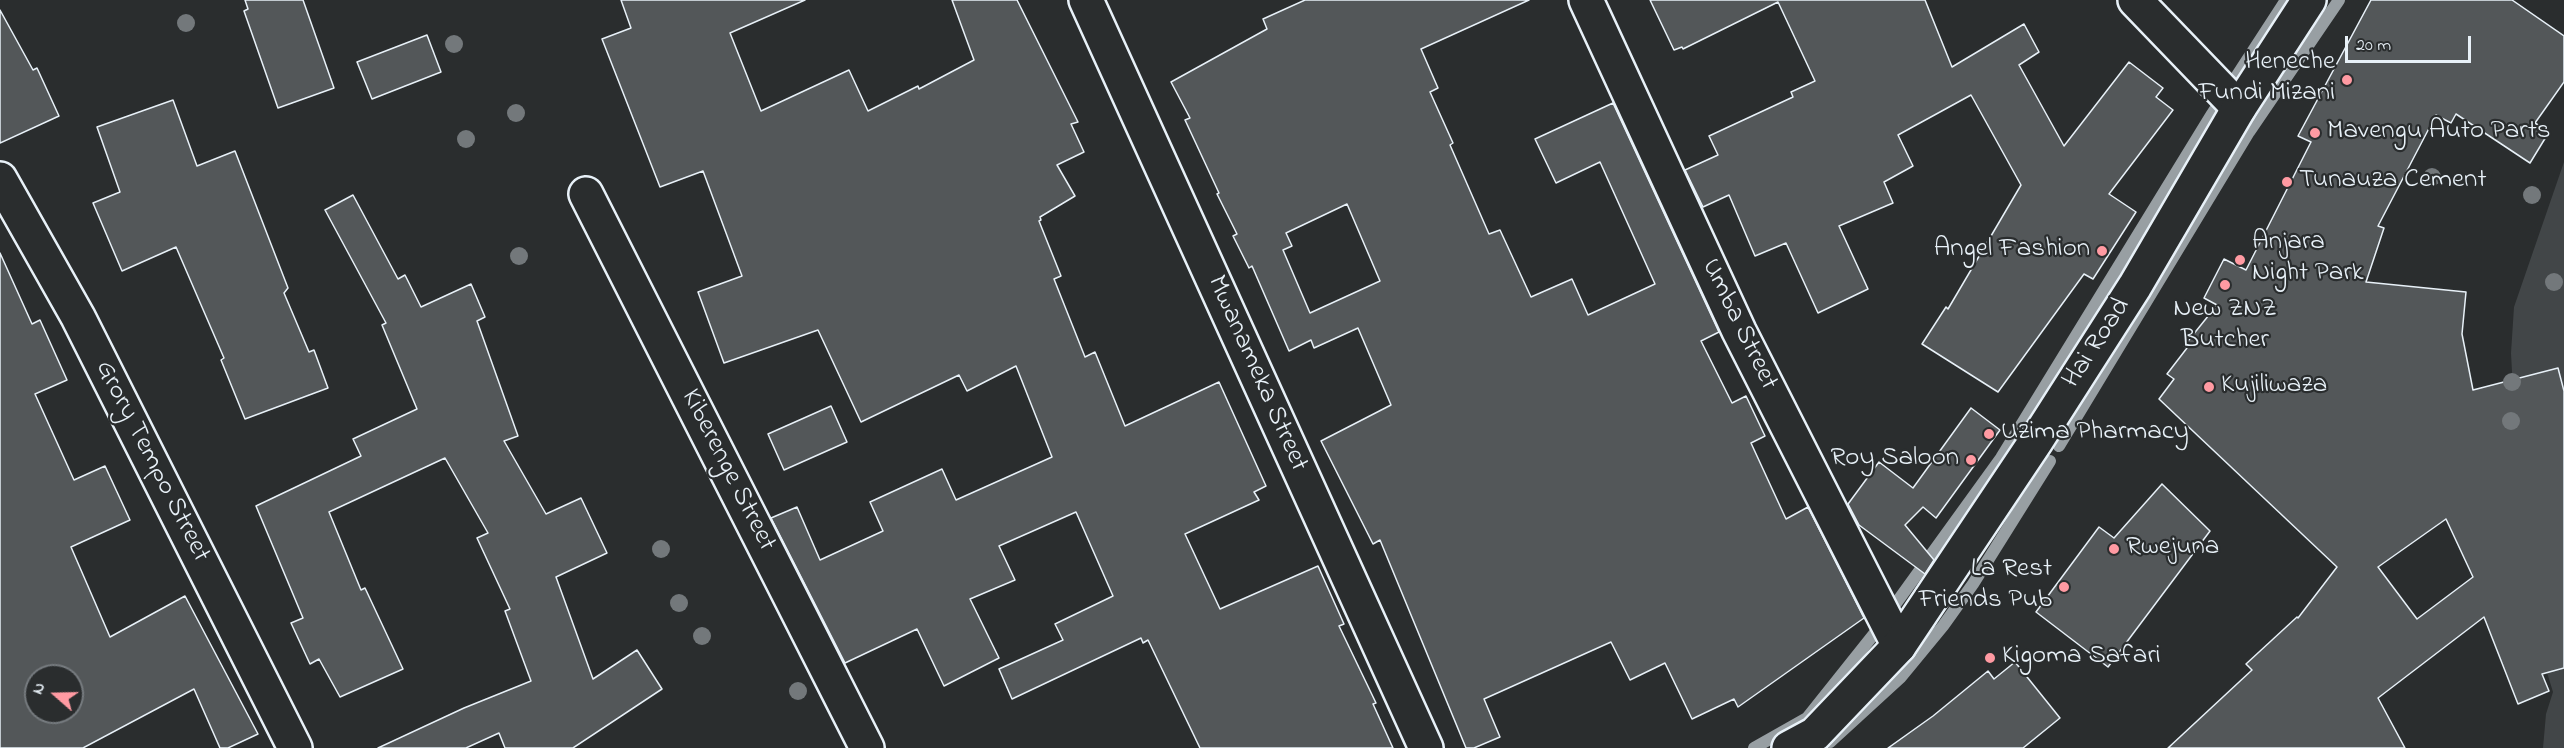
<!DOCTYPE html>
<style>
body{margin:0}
#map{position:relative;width:2564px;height:748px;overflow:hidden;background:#2a2d2e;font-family:"Indie Flower",sans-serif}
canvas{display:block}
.north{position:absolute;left:24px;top:664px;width:60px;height:60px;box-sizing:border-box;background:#2a2d2e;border:2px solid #767b7f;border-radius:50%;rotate:290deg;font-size:16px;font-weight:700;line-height:24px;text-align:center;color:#e8f1f8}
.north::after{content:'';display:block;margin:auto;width:21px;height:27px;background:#ff9aa2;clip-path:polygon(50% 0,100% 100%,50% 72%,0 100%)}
.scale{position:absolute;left:2345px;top:36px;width:126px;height:27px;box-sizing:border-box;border:3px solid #e8f1f8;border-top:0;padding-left:8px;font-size:18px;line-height:21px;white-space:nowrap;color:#e8f1f8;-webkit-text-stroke:4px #2a2d2e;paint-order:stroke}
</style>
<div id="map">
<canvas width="2564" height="748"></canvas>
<div class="north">N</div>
<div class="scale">20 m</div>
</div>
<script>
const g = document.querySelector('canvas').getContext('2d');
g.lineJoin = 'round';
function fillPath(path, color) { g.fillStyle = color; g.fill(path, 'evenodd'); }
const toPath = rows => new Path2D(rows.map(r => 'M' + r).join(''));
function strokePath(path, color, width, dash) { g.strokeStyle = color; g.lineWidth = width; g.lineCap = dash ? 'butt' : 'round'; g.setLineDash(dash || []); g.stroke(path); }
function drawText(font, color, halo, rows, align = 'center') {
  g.font = font + ' "Indie Flower",sans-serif'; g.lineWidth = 4.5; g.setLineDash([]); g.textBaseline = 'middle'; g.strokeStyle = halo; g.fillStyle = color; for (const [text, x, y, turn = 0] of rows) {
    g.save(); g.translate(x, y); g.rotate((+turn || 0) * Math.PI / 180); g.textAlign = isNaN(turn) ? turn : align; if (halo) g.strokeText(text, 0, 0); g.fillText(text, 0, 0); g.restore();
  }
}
fillPath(toPath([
 [2564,162,2564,748,2543,748,2546,714,2553,692,2545,666,2514,409,2511,353,2514,307]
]), '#424648');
strokePath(toPath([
 [2059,446,2249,132,2339,0],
 [1894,606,2001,458,2212,114,2286,0],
 [1830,742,1901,677,1943,626,1973,584,2050,461],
 [1754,748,1807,718,1878,629]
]), '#989fa3', 12);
const building = toPath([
 [245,0,303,0,334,88,278,108,244,11,248,9,245,0],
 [621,0,805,0,730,33,761,111,849,70,868,111,918,86,919,89,974,60,952,0,1017,0,1078,122,1071,124,1084,152,1057,165,1075,196,1040,217,1041,220,1039,221,1061,276,1054,279,1085,357,1095,352,1125,426,1219,382,1266,486,1254,492,1259,500,1185,534,1220,609,1318,566,1344,624,1339,626,1376,703,1373,704,1393,748,1200,748,1148,640,1143,643,1141,638,1012,699,999,669,1063,640,1055,624,1113,596,1076,512,999,546,1015,580,970,599,999,658,944,686,917,629,845,663,771,518,797,507,820,560,883,531,870,502,942,469,956,500,1052,457,1016,366,967,391,959,375,861,422,818,330,724,363,698,292,742,276,703,171,660,187,602,39,631,28,621,0],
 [1305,0,1529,0,1421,49,1438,88,1430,92,1453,143,1450,145,1489,234,1500,230,1531,297,1572,279,1588,315,1655,284,1600,162,1556,183,1535,139,1613,103,1719,332,1701,341,1732,403,1746,396,1765,436,1751,443,1786,519,1808,507,1864,618,1738,707,1734,699,1692,719,1665,663,1630,680,1611,642,1484,699,1500,737,1474,748,1466,748,1380,540,1373,544,1321,441,1391,405,1358,328,1314,348,1311,340,1289,351,1252,266,1249,268,1233,236,1237,234,1217,194,1219,193,1185,120,1190,118,1171,82,1267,29,1263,19,1305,0],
 [1347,204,1380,281,1310,313,1283,250,1292,246,1286,233,1347,204],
 [1650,0,1925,0,1952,67,2024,24,2039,52,2019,65,2064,146,2129,62,2163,88,2156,97,2173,110,2109,194,2136,212,2093,279,2084,274,1998,392,1922,344,1946,307,1948,309,2021,185,1971,95,1898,135,1913,166,1884,182,1893,203,1839,226,1868,289,1818,313,1786,243,1755,256,1729,195,1703,207,1685,170,1718,155,1709,136,1793,97,1791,92,1815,81,1778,2,1683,49,1682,47,1674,50,1650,0],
 [2371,0,2512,0,2564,36,2564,82,2535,123,2549,132,2530,163,2456,114,2451,123,2436,115,2378,226,2384,228,2366,282,2466,292,2462,334,2473,390,2558,368,2564,391,2564,668,2542,674,2549,691,2518,704,2484,617,2378,698,2405,748,2168,748,2252,670,2246,664,2297,617,2298,618,2337,567,2159,399,2174,379,2167,374,2187,348,2184,346,2217,305,2204,298,2224,259,2246,270,2311,142,2298,136,2371,0],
 [2446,519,2473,577,2417,619,2378,567,2446,519],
 [0,10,33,70,37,68,59,116,0,143,0,10],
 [427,35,441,72,372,99,357,62,427,35],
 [173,100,197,166,235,151,288,288,284,293,309,352,314,350,328,388,245,419,221,360,224,358,176,247,122,271,93,203,120,192,97,127,173,100],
 [353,195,398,279,405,275,421,307,471,284,485,317,477,321,518,436,504,441,546,514,581,498,607,553,556,577,593,679,637,650,662,689,573,748,505,748,499,733,466,748,378,748,464,708,531,681,505,611,510,609,477,538,488,533,445,458,329,512,361,590,365,588,403,669,340,697,319,659,310,664,291,623,303,618,256,506,361,456,353,439,417,409,382,325,386,323,325,210,353,195],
 [0,253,32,324,40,320,67,380,35,394,74,480,105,466,130,520,71,547,110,637,185,596,258,734,228,748,220,748,194,689,83,748,0,748,0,253],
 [36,676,72,676,72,712,36,712,36,676],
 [831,406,847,442,784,470,768,434,831,406],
 [1971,408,2000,430,1936,518,1923,507,1905,525,1934,560,1925,574,1859,525,1848,504,1879,462,1913,488,1971,408],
 [2162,484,2210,531,2108,667,2036,612,2099,527,2114,538,2162,484],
 [2015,662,2060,718,2023,748,1888,748,1933,716,1988,671,1994,679,2015,662]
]);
fillPath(building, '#535759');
strokePath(building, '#e8f1f8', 1.5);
const street = toPath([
 [1086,0,1426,748],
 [1586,0,1739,331,1899,646],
 [2135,0,2239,108],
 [0,179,78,317,295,748],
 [586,194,867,748]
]);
const secondary = toPath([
 [1789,748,1815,734,1899,646,2036,441,2135,286,2239,108,2309,0]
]);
strokePath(street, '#e8f1f8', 38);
strokePath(secondary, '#e8f1f8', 38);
strokePath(street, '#2a2d2e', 33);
strokePath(secondary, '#2a2d2e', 33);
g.fillStyle = '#73787b';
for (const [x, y] of [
 [186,23],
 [454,44],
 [516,113],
 [466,139],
 [2432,177],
 [2532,195],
 [519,256],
 [2554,282],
 [2512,382],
 [2511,421],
 [661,549],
 [679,603],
 [702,636],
 [798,691]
]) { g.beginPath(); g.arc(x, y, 9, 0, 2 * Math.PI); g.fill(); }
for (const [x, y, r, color] of [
 [2347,80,6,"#ff9aa2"],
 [2315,133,6,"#ff9aa2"],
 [2287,182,6,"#ff9aa2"],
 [2102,251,6,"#ff9aa2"],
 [2240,260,6,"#ff9aa2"],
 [2225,285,6,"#ff9aa2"],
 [2209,387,6,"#ff9aa2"],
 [1989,434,6,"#ff9aa2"],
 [1971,460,6,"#ff9aa2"],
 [2114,549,6,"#ff9aa2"],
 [2064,587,6,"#ff9aa2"],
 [1990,658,6,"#ff9aa2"]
]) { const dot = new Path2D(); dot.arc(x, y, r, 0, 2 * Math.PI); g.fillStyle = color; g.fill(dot); strokePath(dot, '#2a2d2e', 2); }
drawText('27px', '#e8f1f8', '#2a2d2e', [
 ["Heneche",2335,64,"right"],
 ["Fundi Mizani",2335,95,"right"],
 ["Mavengu Auto Parts",2327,133],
 ["Tunauza Cement",2299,182],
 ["Anjara",2252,244],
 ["Night Park",2252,275],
 ["Angel Fashion",2090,251,"right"],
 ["New ZNZ",2225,311,"center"],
 ["Butcher",2225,342,"center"],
 ["Kujiliwaza",2221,387],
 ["Uzima Pharmacy",2001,434],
 ["Roy Saloon",1959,460,"right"],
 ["Rwejuna",2126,549],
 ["La Rest",2052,571,"right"],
 ["Friends Pub",2052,602,"right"],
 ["Kigoma Safari",2002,658]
], 'left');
drawText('27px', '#e8f1f8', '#2a2d2e', [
 ["Umba Street",1738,325,64],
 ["Hai Road",2098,344,-57],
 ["Mwanameka Street",1256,374,66],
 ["Grory Tempo Street",151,462,63],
 ["Kiberenge Street",727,471,63]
]);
</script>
